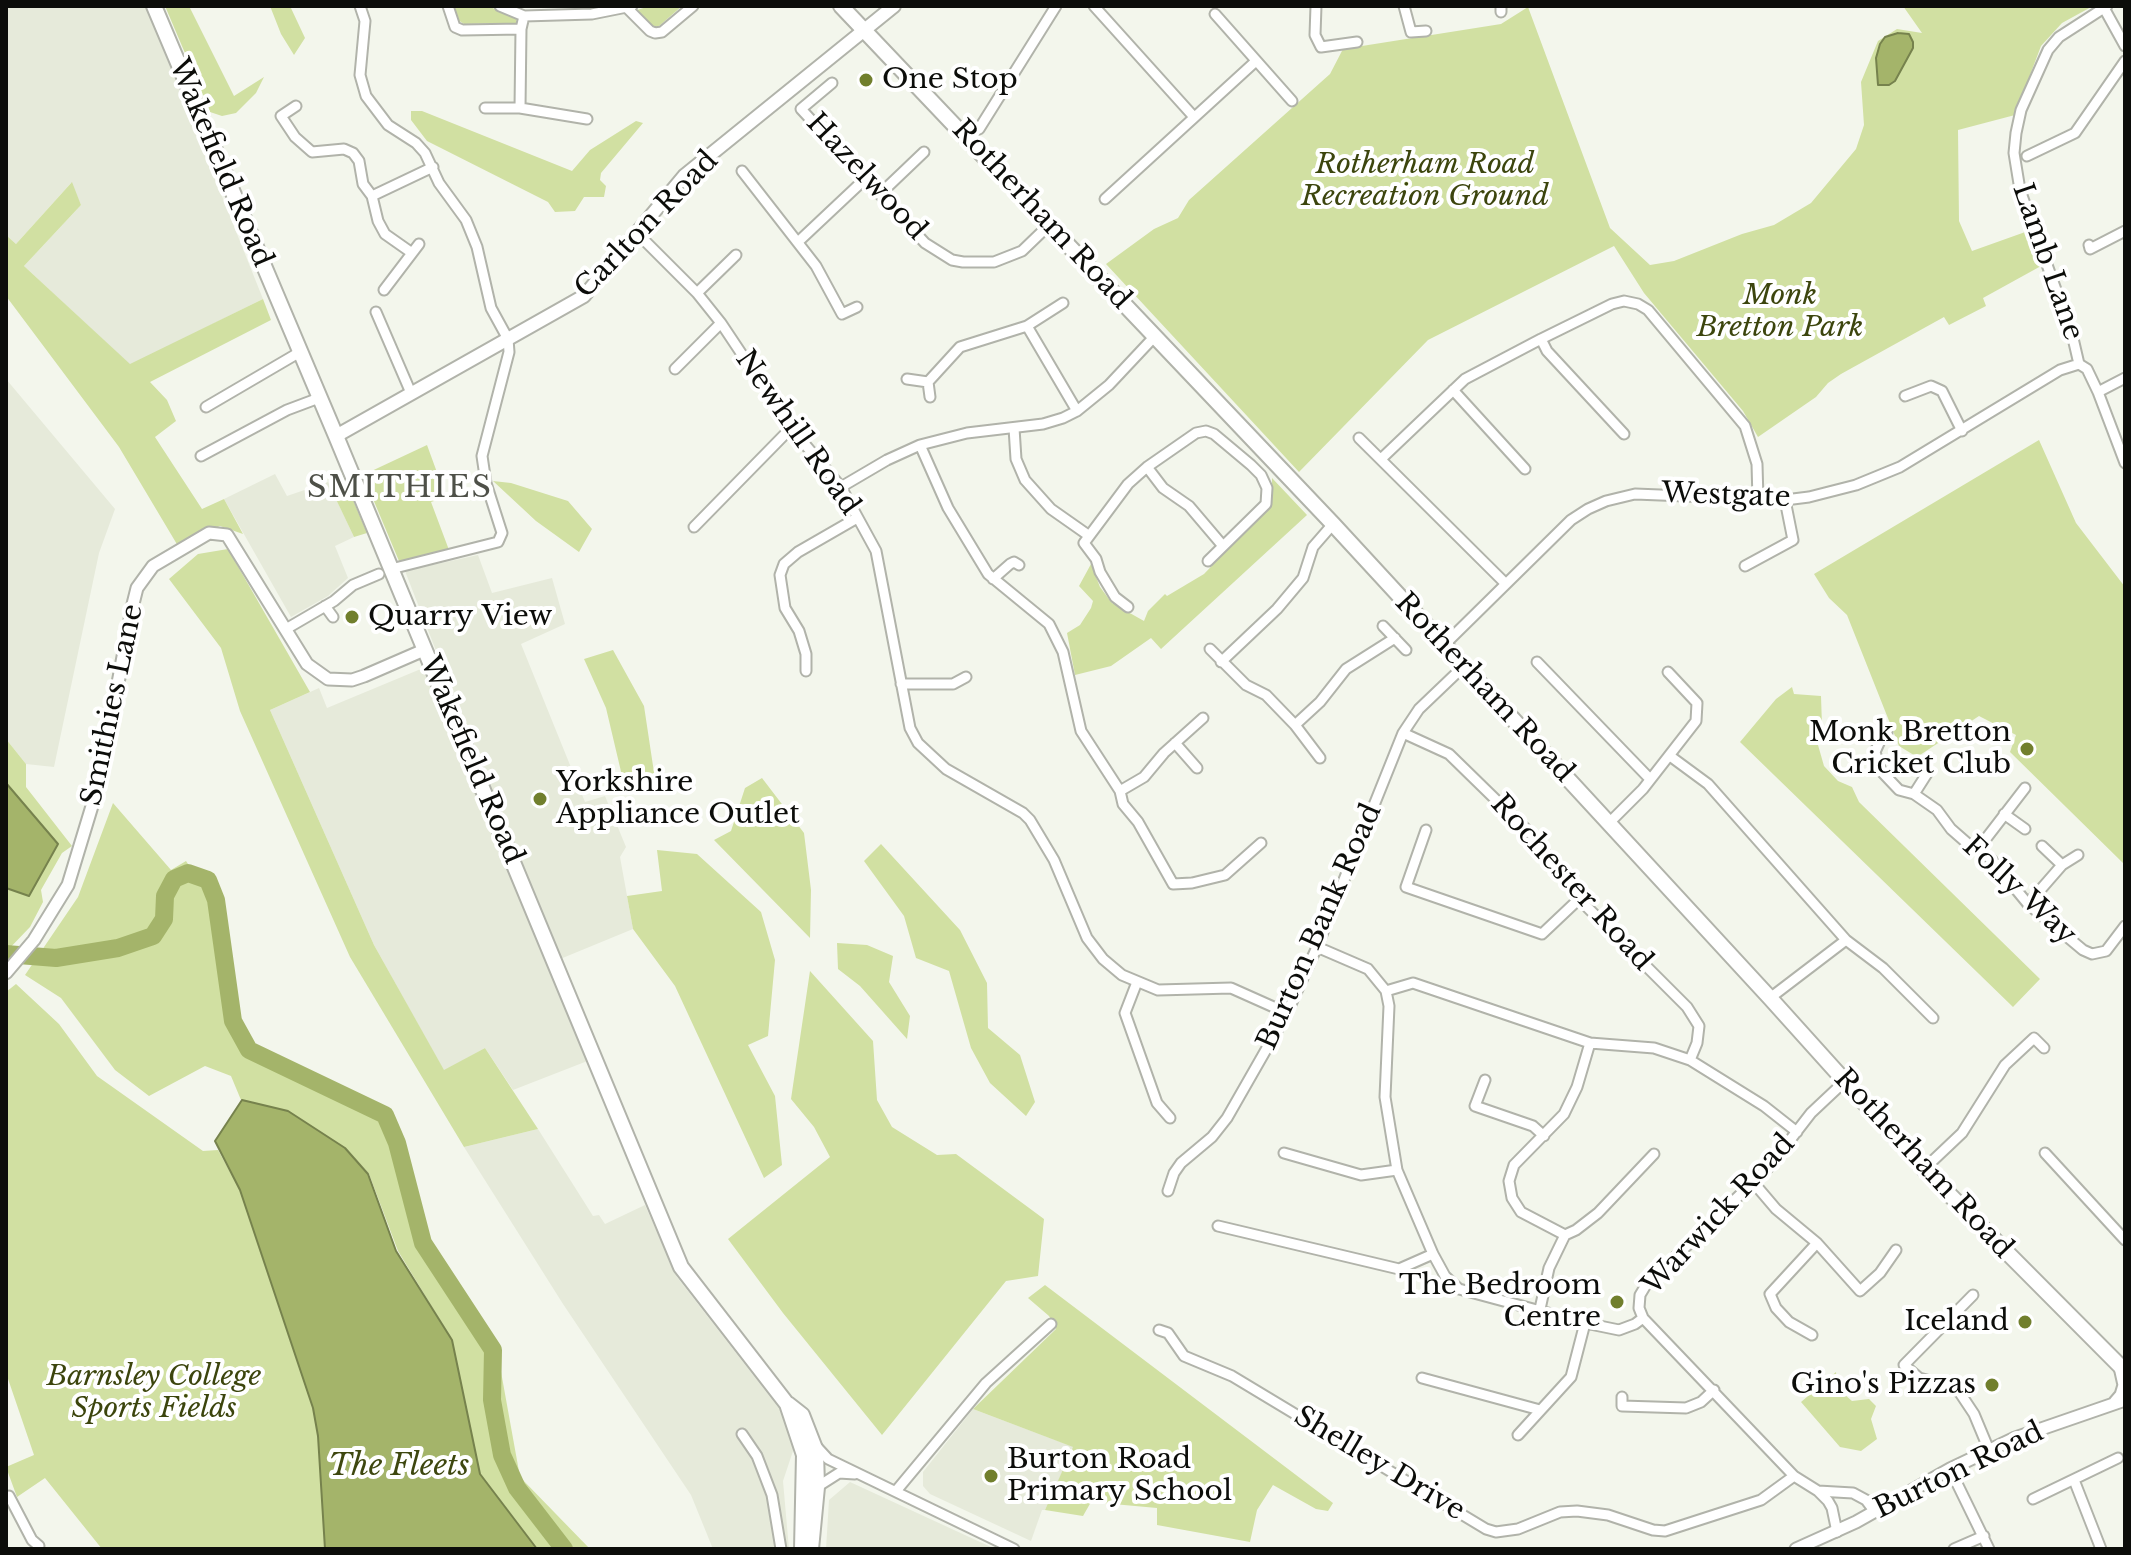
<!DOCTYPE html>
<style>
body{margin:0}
#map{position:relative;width:2131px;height:1555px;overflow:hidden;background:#f3f6ec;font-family:"Libre Baskerville",serif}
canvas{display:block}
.frame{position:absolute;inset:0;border:8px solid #0c0d0a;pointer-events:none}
</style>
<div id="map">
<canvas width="2131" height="1555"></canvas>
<div class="frame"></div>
</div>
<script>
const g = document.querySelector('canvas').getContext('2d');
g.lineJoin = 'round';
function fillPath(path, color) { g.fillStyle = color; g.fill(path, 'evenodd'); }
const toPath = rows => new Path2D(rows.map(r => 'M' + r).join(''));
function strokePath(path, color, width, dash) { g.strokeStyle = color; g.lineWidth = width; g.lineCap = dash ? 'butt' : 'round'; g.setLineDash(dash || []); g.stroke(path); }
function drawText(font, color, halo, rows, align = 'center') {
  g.font = font + ' "Libre Baskerville",serif'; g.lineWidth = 8; g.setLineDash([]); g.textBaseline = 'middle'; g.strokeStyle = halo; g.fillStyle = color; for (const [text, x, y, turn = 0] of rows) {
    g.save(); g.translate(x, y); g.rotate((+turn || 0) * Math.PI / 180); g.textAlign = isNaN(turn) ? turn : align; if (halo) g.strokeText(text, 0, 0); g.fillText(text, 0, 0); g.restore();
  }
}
fillPath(toPath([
 [6,6,146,6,263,299,130,365,24,266,81,205,71,183,16,244,6,235],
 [6,379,115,509,99,553,54,767,26,764,6,739],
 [275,474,287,496,328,482,354,537,335,546,348,578,328,596,291,617,224,499],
 [478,555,492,593,552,578,565,624,521,644,585,802,605,796,626,847,620,857,633,929,548,964,590,1060,513,1090,485,1048,444,1071,374,945,270,710,319,688,327,708,440,661,405,571],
 [538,1129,593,1216,599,1215,605,1224,645,1205,677,1277,788,1420,794,1448,783,1481,789,1549,713,1549,691,1495,563,1304,464,1147],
 [973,1409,1074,1447,1045,1510,1042,1510,1031,1541,930,1494,923,1486,923,1472],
 [850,1482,993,1548,826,1549,829,1500]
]), '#e6eada');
fillPath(toPath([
 [165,6,189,6,234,96,264,77,256,93,236,113,222,116,210,112],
 [270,6,290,6,305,38,294,55,281,34],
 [454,6,488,6,516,18,517,23,464,24,458,20],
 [650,6,682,6,658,27,653,27,637,10],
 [1903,6,2093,6,2062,23,2041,46,2015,115,1958,130,1959,221,1972,251,2028,231,2041,266,1983,298,1986,306,1949,325,1944,317,1841,374,1828,383,1816,397,1758,437,1743,411,1644,293,1614,246,1428,340,1299,472,1106,264,1154,229,1178,218,1189,200,1330,74,1343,49,1501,24,1528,7,1610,228,1650,265,1674,261,1742,234,1774,225,1811,203,1856,149,1864,125,1861,82,1878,41,1897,29,1922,33],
 [411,111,422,111,572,171,590,150,636,121,643,123,601,173,600,180,606,186,604,197,584,197,575,211,555,212,548,202,427,141,411,120],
 [72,182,81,205,24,266,130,364,263,299,271,320,150,382,167,400,176,421,155,437,202,509,224,499,243,534,220,526,178,546,119,447,6,296,6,235,16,244],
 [2039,440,2076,523,2125,587,2123,863,2010,752,2016,735,1979,716,1917,757,1899,746,1847,615,1829,598,1814,574],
 [427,445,446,497,431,502,449,550,399,561,363,475],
 [1272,478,1307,515,1161,649,1151,638,1111,666,1075,675,1067,633,1080,625,1091,608,1093,601,1079,586,1091,564,1100,587,1112,603,1144,621,1148,611,1165,594,1167,596,1204,574,1263,513,1272,498],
 [493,481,511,483,568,501,592,529,579,552,536,521],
 [348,488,367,533,354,537,333,493],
 [228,549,310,692,270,710,374,945,444,1070,485,1048,538,1129,464,1147,350,957,240,711,221,648,169,579,198,554],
 [613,650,644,706,655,779,623,780,606,708,584,659],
 [1792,687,1794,694,1821,696,1822,726,1818,745,1824,766,1838,781,1852,787,1859,802,2040,979,2013,1007,1740,742,1776,699],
 [6,739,26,764,26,787,72,846,62,853,41,890,43,902,30,927,6,952,6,888,29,896,58,844,6,783],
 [762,778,804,833,811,890,810,938,714,840,731,831,745,788],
 [113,803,171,870,186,861,208,894,243,1053,385,1115,397,1143,423,1243,496,1344,520,1477,590,1549,537,1549,480,1474,452,1340,398,1251,369,1174,345,1148,288,1111,241,1100,231,1076,205,1066,149,1096,115,1070,61,998,25,975,78,897],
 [881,844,960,930,987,983,988,1028,1020,1055,1035,1102,1026,1116,990,1083,971,1048,949,971,916,958,904,916,864,861],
 [657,850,697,854,761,912,775,960,768,1036,748,1045,775,1096,782,1165,764,1178,675,986,633,929,627,896,662,891],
 [837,943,867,945,893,956,889,982,910,1016,907,1039,860,986,838,969],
 [810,971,873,1041,877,1100,892,1127,937,1155,956,1154,1044,1219,1038,1276,1006,1281,882,1435,783,1313,728,1239,830,1157,814,1127,791,1099],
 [16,984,59,1024,97,1076,203,1151,218,1150,240,1190,313,1408,318,1436,325,1549,102,1549,45,1478,17,1497,6,1467,34,1455,6,1373,6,992],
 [1045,1285,1333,1503,1328,1511,1316,1509,1273,1485,1257,1510,1250,1542,1157,1525,1157,1508,1091,1502,1083,1516,1045,1510,1073,1447,973,1409,1056,1329,1049,1316,1028,1298],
 [1836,1372,1837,1388,1852,1401,1869,1399,1876,1406,1871,1419,1877,1439,1861,1451,1840,1447,1801,1402]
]), '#d1e0a2');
const water = toPath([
 [1898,33,1909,34,1913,42,1913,48,1895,81,1889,85,1878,85,1876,58,1880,44,1885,37,1898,33],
 [6,783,58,844,29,896,6,888,6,783],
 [242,1100,288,1111,345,1148,368,1174,396,1251,452,1340,480,1474,537,1549,325,1549,318,1436,313,1408,240,1190,215,1141,242,1100]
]);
fillPath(water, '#a4b46a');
strokePath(water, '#76824d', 2);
strokePath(toPath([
 [6,954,56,958,118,948,153,936,164,919,165,896,174,879,188,873,208,880,216,900,233,1021,249,1050,385,1115,397,1143,423,1243,493,1350,492,1400,502,1455,517,1488,564,1549]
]), '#a4b46a', 18);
const minor = toPath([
 [360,6,365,21,360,75,366,96,388,125,416,143,425,153,439,183,466,220,477,247,491,308,508,339,509,352,482,456,486,483,502,533,498,542,391,569],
 [448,6,455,27,462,30,521,29],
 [500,6,524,16,592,14,632,6],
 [1094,6,1194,117],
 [1316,6,1315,35,1321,47,1357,42],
 [1404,6,1411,32,1426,31],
 [627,8,650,31,655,33,662,32,693,6],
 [2104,8,2125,46],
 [1501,12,1501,6],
 [1215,14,1292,101],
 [524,16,521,29,520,108,587,119],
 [832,83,801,109,925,243,952,260,963,262,994,262,1022,251,1049,225],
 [296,106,281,116,295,137,312,152,344,149,353,153,359,161,363,184,372,196,378,221,385,234,412,253],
 [485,108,520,108],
 [979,129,1056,6],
 [2027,156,2075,133,2125,61],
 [742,171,816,266,842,314,857,307],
 [880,194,924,152],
 [372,196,433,167],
 [1105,199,1256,61],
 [637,233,697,293,721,323,791,428,841,487,876,551,910,728,918,743,946,769,1023,813,1030,820,1054,860,1087,938,1103,959,1122,975,1158,990,1231,988,1287,1013],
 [799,241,866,178],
 [2089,245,2090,249,2125,231],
 [384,290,419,244],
 [697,293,736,255],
 [376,312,411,393],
 [1027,326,1077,411],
 [1541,339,1547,351,1624,434],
 [2079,364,2072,334,2020,190,2014,153,2016,133,2021,110,2048,50,2059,37,2107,6],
 [2079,364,2087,369,2098,392,2125,463],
 [675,369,721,323],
 [907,379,928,382],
 [1453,390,1525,469],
 [2098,392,2125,378],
 [1905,396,1931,386,1942,391,1962,431],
 [930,397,928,382,960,347,1027,326,1063,303],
 [206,407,300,352],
 [1014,428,1016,459,1025,480,1051,509,1088,535],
 [1359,438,1506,584],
 [920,445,948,508,988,574,1049,624,1063,652,1081,731,1120,791,1123,804,1138,822,1173,884,1192,883,1225,875,1261,843],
 [201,456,287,410,319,398],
 [1381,459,1465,379,1541,339,1612,304,1624,301,1638,304,1648,310,1745,426,1757,464,1758,500],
 [1147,467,1163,488,1189,506,1223,546],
 [841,487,887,460,920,445,967,433,1043,424,1063,418,1077,411,1109,385,1155,336],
 [694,527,791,428],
 [1745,566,1793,540,1785,500],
 [993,579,1010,564,1014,562,1019,565],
 [325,606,333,617],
 [1128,607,1115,597,1100,572,1096,559,1084,543,1128,484,1147,467,1196,433,1206,431,1214,434,1251,465,1261,475,1267,488,1266,504,1208,561],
 [1383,626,1406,650],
 [286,629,334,601,353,585,379,574],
 [1444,645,1571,520,1588,509,1606,501,1635,494,1785,500,1809,497,1856,485,1900,467,2060,370,2079,364],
 [1210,649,1246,685,1266,695,1295,725,1320,758],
 [1221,662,1277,609,1303,578,1313,547,1333,524],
 [1537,662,1650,779],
 [806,671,806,654,799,631,785,608,780,575,784,564,798,552,857,518],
 [901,684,953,684,966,677],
 [1295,725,1320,702,1346,669,1395,638],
 [1403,733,1449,754,1533,836,1579,899,1687,1007,1699,1026,1697,1043,1690,1060],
 [1887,733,1880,741,1875,752,1881,771,1899,790,1914,794],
 [1175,743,1197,768],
 [1670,756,1708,784,1846,940,1883,968,1933,1018],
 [1928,772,1914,794,1937,810,1951,829,1967,843,1991,859,2028,904,2083,950,2092,954,2106,951,2125,926],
 [1120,791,1144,777,1164,753,1203,718],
 [2004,814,2025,829],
 [1609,823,1643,789,1696,721,1697,703,1668,672],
 [1426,830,1406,887,1542,934,1579,899],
 [2042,846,2062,865],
 [1978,849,2025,788],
 [2028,904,2062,865,2078,855],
 [1317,947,1368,969,1386,991,1389,1006,1385,1097,1397,1170,1433,1254,1445,1276,1459,1289,1585,1323,1619,1330,1635,1324,1643,1318,1794,1476,1818,1491,1828,1501,1832,1508,1837,1532],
 [1137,982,1125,1013,1157,1103,1170,1118],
 [1386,991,1413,983,1590,1043,1654,1048,1690,1060,1764,1106,1797,1132],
 [1770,998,1846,940],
 [1485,1080,1475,1106,1533,1126,1544,1136],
 [1284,1153,1361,1175,1397,1170],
 [2045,1153,2125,1240],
 [1924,1169,1962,1133,2005,1065,2034,1038,2044,1048],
 [1753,1182,1776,1209,1817,1243,1860,1291,1880,1273,1896,1250],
 [1168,1191,1174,1173,1181,1163,1212,1137,1227,1118,1287,1013,1317,947,1403,733,1419,709,1464,666],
 [1218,1226,1399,1269,1433,1254],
 [1565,1235,1576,1230,1598,1213,1654,1154],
 [1973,1295,1904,1365,1919,1378,1953,1387,1960,1393,1974,1414,1989,1450],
 [1540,1309,1549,1268,1565,1235,1521,1212,1512,1198,1509,1181,1514,1165,1564,1114,1577,1087,1590,1043],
 [1643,1318,1639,1308,1640,1295,1646,1285,1770,1166,1811,1113,1844,1082],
 [1159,1330,1168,1333,1184,1356,1232,1376,1486,1529,1496,1532,1518,1529,1560,1512,1577,1511,1608,1515,1653,1530,1665,1531,1761,1500,1794,1476],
 [1812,1335,1789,1322,1776,1308,1770,1294,1817,1243],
 [1422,1378,1540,1410],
 [1622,1397,1622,1406,1686,1408,1701,1402,1714,1390],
 [742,1434,757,1456,772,1495,781,1549],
 [1518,1435,1571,1377,1585,1323],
 [816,1446,828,1459,1014,1549],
 [1950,1469,1989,1549],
 [2074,1480,2101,1549],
 [817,1487,839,1473,855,1474],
 [896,1491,986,1383,1051,1324],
 [1818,1491,1853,1493,1866,1500,1875,1512],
 [9,1496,32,1540,39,1546],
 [2033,1499,2118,1458],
 [1954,1549,1984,1536]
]);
const tertiary = toPath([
 [6,973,34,940,68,885,99,783,133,604,137,588,153,566,209,533,227,535,307,664,328,679,352,680,364,676,424,650],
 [2115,1402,2121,1395,2124,1385,2120,1367],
 [1796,1549,1856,1522,1950,1469,2015,1438,2125,1400]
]);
const secondary = toPath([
 [336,436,584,296,684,176,894,6]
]);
const primary = toPath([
 [154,6,336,436,681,1267,787,1404,804,1455,802,1549],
 [841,6,1333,524,1770,998,1924,1169,2125,1371],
 [788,1404,802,1415,816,1451,817,1487,811,1549]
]);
strokePath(minor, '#b1b3aa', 13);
strokePath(tertiary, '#b1b3aa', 15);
strokePath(secondary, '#b1b3aa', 16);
strokePath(primary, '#b1b3aa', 18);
strokePath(minor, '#fff', 9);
strokePath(tertiary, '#fff', 11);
strokePath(secondary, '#fff', 12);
strokePath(primary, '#fff', 14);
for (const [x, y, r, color] of [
 [866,80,8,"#717f2d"],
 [352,617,8,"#717f2d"],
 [2027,749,8,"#717f2d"],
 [540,799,8,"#717f2d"],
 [1617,1302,8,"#717f2d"],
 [2025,1322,8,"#717f2d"],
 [1992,1385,8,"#717f2d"],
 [991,1476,8,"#717f2d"]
]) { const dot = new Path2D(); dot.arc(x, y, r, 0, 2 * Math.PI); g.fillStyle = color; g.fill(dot); strokePath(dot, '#fff', 3); }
drawText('28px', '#0c0d0a', '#fff', [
 ["One Stop",882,80],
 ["Quarry View",368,617],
 ["Monk Bretton",2011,733,"right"],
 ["Cricket Club",2011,765,"right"],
 ["Yorkshire",556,783],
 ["Appliance Outlet",556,815],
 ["The Bedroom",1601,1286,"right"],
 ["Centre",1601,1318,"right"],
 ["Iceland",2009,1322,"right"],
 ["Gino's Pizzas",1976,1385,"right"],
 ["Burton Road",1007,1460],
 ["Primary School",1007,1492]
], 'left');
drawText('28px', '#0c0d0a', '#fff', [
 ["Wakefield Road",220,163,67],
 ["Hazelwood",866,177,47],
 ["Rotherham Road",1041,215,47],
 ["Carlton Road",647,225,-46],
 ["Lamb Lane",2047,262,71],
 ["Newhill Road",797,433,55],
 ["Westgate",1726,496,2],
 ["Rotherham Road",1484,688,47],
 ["Smithies Lane",113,705,-78],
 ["Wakefield Road",471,760,67],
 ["Rochester Road",1571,883,48],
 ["Folly Way",2019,891,43],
 ["Burton Bank Road",1320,927,-66],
 ["Rotherham Road",1923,1164,47],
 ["Warwick Road",1719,1215,-47],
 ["Shelley Drive",1379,1464,31],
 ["Burton Road",1959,1471,-26]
]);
drawText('italic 28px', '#3c450d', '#fff', [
 ["Rotherham Road",1425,165],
 ["Recreation Ground",1425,197],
 ["Monk",1780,296],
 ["Bretton Park",1780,328],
 ["Barnsley College",154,1377],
 ["Sports Fields",154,1409]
]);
g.letterSpacing = '2px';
drawText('30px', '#4e5048', '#fff', [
 ["SMITHIES",400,489]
]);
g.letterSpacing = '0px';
drawText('italic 30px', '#3e470f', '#fff', [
 ["The Fleets",399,1467]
]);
</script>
